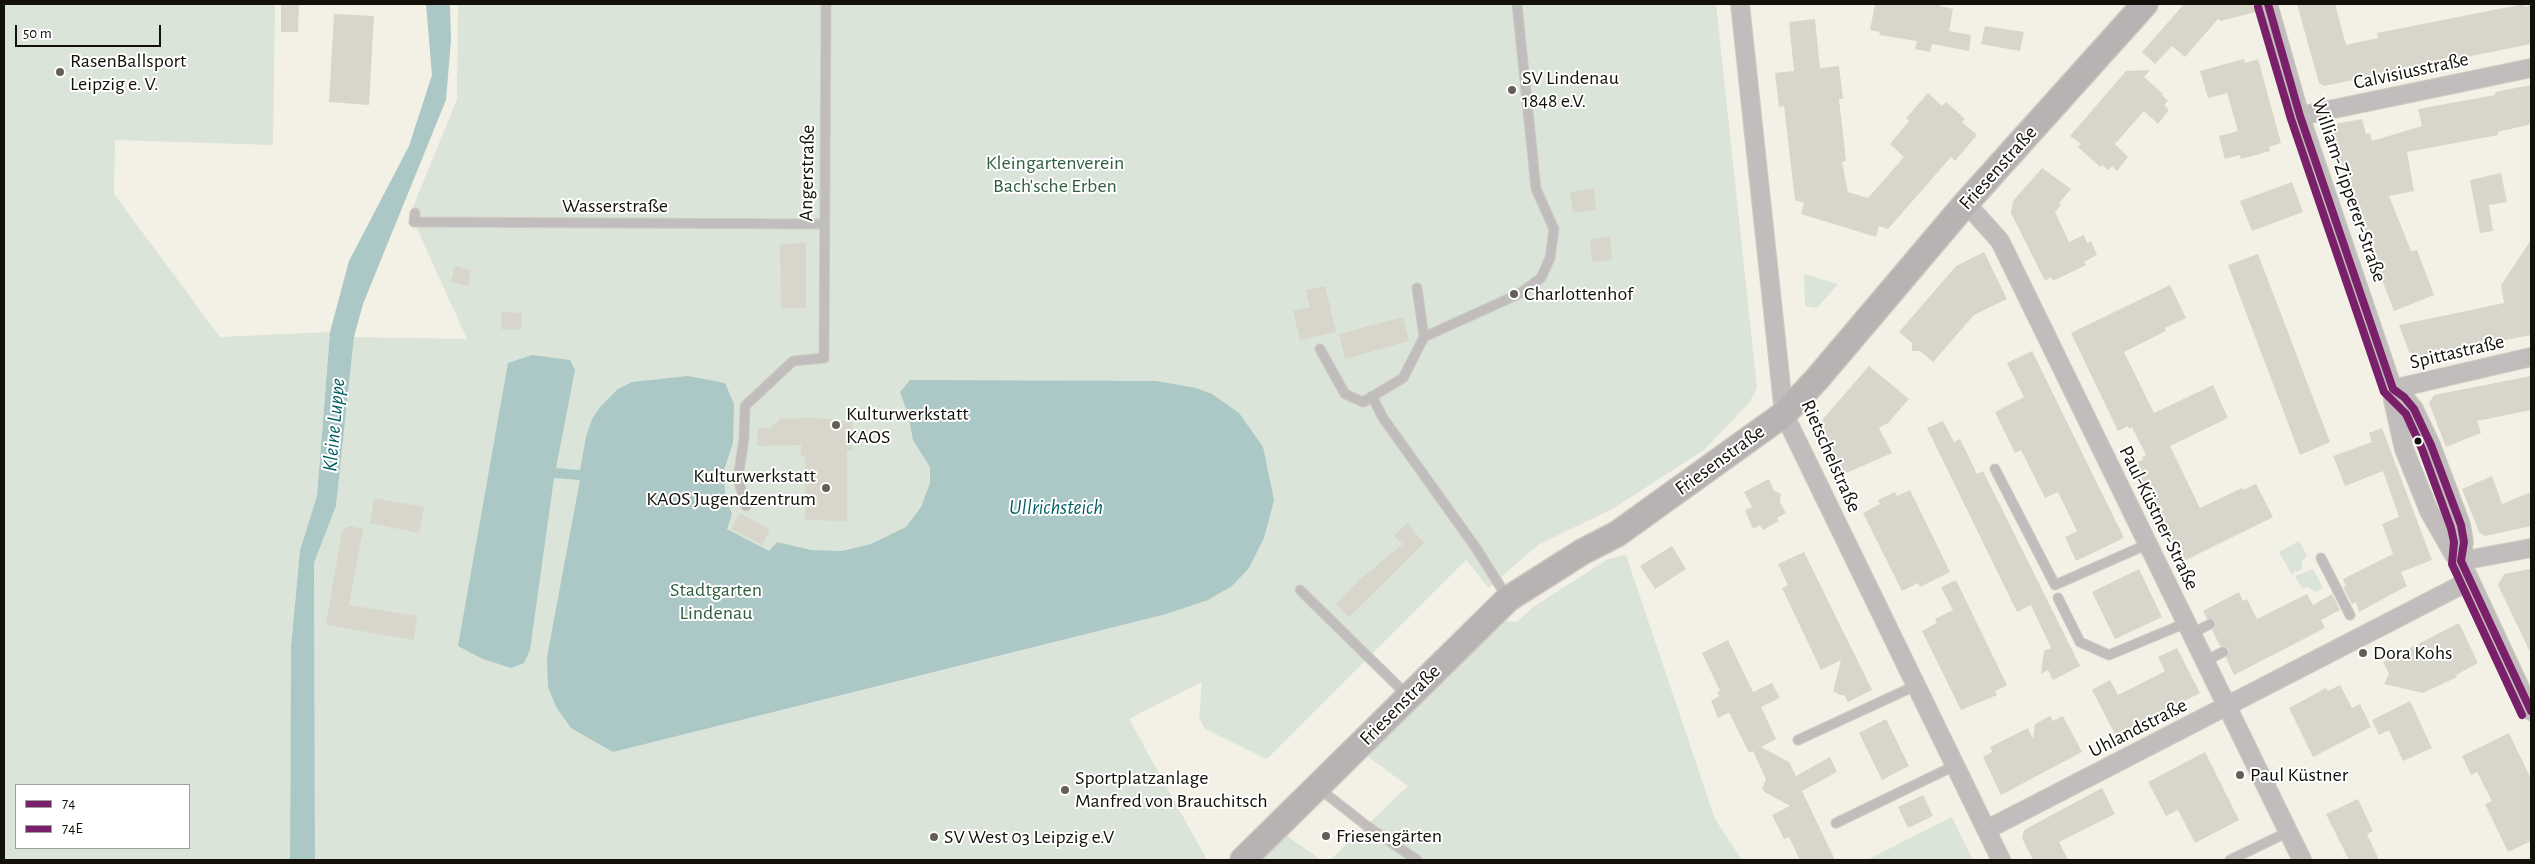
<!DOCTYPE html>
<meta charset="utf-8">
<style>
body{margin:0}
#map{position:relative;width:2535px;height:864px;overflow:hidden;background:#f3f1e6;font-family:"Alegreya Sans",sans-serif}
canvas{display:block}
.frame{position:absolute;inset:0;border:5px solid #121009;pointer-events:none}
.legend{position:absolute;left:15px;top:784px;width:175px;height:65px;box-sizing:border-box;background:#fff;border:1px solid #a09f9d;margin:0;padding:6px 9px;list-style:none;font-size:15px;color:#121009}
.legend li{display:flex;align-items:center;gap:10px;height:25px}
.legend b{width:25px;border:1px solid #a09f9d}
.scale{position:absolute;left:15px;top:25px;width:146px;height:22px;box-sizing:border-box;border:2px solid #121009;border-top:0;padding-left:6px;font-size:15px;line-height:18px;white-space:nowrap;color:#121009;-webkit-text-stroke:4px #fff;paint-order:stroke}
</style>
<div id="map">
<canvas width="2535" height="864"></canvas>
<div class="frame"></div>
<ul class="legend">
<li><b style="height:6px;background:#7a206a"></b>74</li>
<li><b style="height:6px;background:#7a206a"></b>74E</li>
</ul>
<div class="scale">50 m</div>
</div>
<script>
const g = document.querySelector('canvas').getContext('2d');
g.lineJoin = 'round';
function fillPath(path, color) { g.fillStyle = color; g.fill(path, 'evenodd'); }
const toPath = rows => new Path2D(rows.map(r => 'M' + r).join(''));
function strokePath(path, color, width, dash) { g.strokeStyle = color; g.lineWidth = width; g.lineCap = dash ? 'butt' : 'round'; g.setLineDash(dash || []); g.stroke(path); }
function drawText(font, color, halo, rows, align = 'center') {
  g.font = font + ' "Alegreya Sans",sans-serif'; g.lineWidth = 4; g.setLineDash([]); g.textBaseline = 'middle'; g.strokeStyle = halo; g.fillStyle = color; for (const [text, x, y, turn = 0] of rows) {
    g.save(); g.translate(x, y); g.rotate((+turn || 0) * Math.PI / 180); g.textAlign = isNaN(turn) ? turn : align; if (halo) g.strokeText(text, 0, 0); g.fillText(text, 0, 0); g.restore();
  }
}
fillPath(toPath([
 [4,4,275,4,273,145,115,140,114,194,220,337,330,332,317,496,300,550,291,647,290,860,4,860],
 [16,785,189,785,189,848,16,848],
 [458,4,1716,4,1757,388,1749,403,1704,450,1614,508,1538,545,1489,588,1466,560,1267,759,1205,729,1199,718,1202,682,1129,719,1207,860,315,860,314,563,336,506,354,337,467,339,414,222,413,207,457,99],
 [1804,274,1838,284,1817,308,1805,306],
 [2299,541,2307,556,2302,561,2302,569,2297,572,2295,570,2292,575,2279,552],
 [1626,555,1715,819,1742,860,1330,860,1408,786,1367,756,1501,621,1517,622,1533,607,1608,559],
 [2313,569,2323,588,2315,592,2309,587,2302,588,2295,576],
 [1952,817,1973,860,1867,860],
 [1286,835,1321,860,1259,860]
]), '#dbe4d8');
fillPath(toPath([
 [426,4,450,4,451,40,446,100,363,304,354,337,336,506,314,563,315,860,290,860,291,647,300,550,317,496,330,332,349,261,409,146,432,75],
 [532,355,570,360,575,370,556,468,580,470,586,437,592,419,601,406,618,389,632,382,688,376,725,383,734,404,733,443,723,473,726,500,732,514,727,529,769,551,777,542,811,550,842,551,871,544,906,527,921,507,930,483,930,467,913,440,908,414,900,392,910,380,1156,381,1196,388,1212,394,1239,413,1263,447,1274,500,1264,538,1249,568,1232,586,1208,600,1166,614,613,752,571,728,556,707,548,687,547,657,580,480,554,478,530,650,524,663,511,668,483,659,458,646,508,363]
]), '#acc8c6');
fillPath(toPath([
 [281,4,299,4,298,32,281,32],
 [1875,4,1940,4,1940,6,1953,9,1949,31,1971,35,1969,51,1932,44,1930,52,1915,49,1917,41,1879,35,1880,32,1870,30],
 [2184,4,2258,4,2259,11,2221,21,2218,19,2185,57,2172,46,2155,64,2142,52],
 [2297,4,2335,4,2346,45,2378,38,2377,33,2524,4,2525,7,2531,5,2531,44,2324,86,2319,83],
 [334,14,374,16,369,105,329,102],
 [1815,19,1820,68,1839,66,1843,99,1839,99,1846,161,1842,162,1848,192,1868,198,1904,157,1890,144,1909,121,1906,118,1928,93,1942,106,1946,102,1965,119,1962,122,1977,135,1955,161,1951,157,1888,229,1879,226,1876,237,1801,214,1804,203,1795,200,1784,106,1779,107,1775,73,1794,71,1789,22],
 [1985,26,2024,32,2020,51,1981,44],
 [2244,59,2245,63,2258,59,2281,143,2269,147,2270,151,2241,159,2240,155,2225,159,2219,136,2238,131,2227,93,2208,98,2200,71],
 [2150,70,2144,77,2163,94,2162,95,2168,101,2164,105,2169,110,2158,124,2144,111,2115,144,2128,157,2117,171,2112,166,2108,170,2102,165,2100,167,2078,147,2081,144,2070,136,2126,71],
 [2531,85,2531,124,2498,132,2498,135,2407,152,2414,191,2389,196,2411,251,2417,250,2434,295,2394,311,2352,203,2331,130,2335,124,2362,119,2366,134,2370,133,2372,141,2422,126,2418,109,2495,95,2495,92],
 [2042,168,2071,189,2059,203,2061,205,2055,212,2069,242,2084,235,2087,243,2091,241,2097,255,2084,262,2086,265,2053,281,2051,277,2045,281,2011,213,2013,201],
 [2501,173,2507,202,2489,205,2493,231,2480,233,2470,180],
 [2292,182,2303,212,2252,231,2240,201],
 [1594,189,1596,210,1573,213,1570,192],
 [1610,237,1612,260,1592,262,1590,239],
 [2531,240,2531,335,2419,357,2409,352,2399,325,2504,303,2501,285],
 [806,243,806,308,781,308,780,244],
 [1984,252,2007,299,1974,315,1933,362,1920,351,1912,351,1912,343,1899,332,1956,266],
 [2258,254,2330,442,2300,455,2228,265],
 [455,266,471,270,468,286,451,282],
 [2170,285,2186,318,2165,328,2166,331,2124,352,2154,413,2213,385,2228,418,2170,446,2200,508,2242,488,2243,490,2256,484,2273,517,2182,562,2134,464,2144,459,2142,457,2146,455,2132,427,2129,429,2128,426,2118,431,2071,333],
 [1325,286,1336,332,1300,340,1293,311,1310,307,1306,290],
 [502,312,522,313,521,330,501,329],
 [1403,317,1409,341,1345,359,1339,334],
 [2032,351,2124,538,2076,561,2065,537,2077,531,2058,492,2045,498,2021,450,2015,453,1995,412,2024,397,2007,363],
 [1869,366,1909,399,1888,423,1879,428,1892,453,1844,474,1821,425,1823,419],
 [2531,376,2531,410,2477,421,2481,433,2446,447,2429,403,2434,395],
 [802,417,832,419,833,421,852,421,852,451,847,451,847,521,805,520,805,456,801,456,801,445,757,446,758,428,771,428,781,418,801,419],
 [1943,421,1954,442,1960,439,1977,474,1983,471,2080,666,2053,680,2048,670,2041,674,2044,651,2051,648,2031,605,2017,612,1927,428],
 [2382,428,2432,560,2401,572,2407,586,2359,612,2356,602,2352,604,2343,587,2346,586,2343,579,2393,554,2382,524,2399,517,2383,471,2345,486,2333,456,2372,442,2369,433],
 [2492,476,2502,504,2531,492,2531,526,2485,536,2479,532,2462,489],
 [1769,479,1774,491,1781,494,1780,502,1786,513,1777,518,1779,521,1763,530,1760,525,1753,529,1745,510,1752,507,1744,492],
 [1910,490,1950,572,1920,587,1918,583,1902,591,1863,513,1880,504,1878,500,1895,492,1897,496],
 [374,498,424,507,419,533,370,523],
 [740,513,770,530,762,545,731,529],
 [1407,523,1424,543,1350,616,1347,615,1336,604,1359,580,1403,544,1394,536],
 [349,526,363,529,349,605,417,616,414,640,326,625,342,531],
 [1672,546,1686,569,1655,589,1640,566],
 [1804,552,1872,690,1848,702,1844,695,1840,695,1833,691,1841,660,1821,670,1782,588,1788,585,1778,564],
 [2139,569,2162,617,2115,639,2092,592],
 [2531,569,2531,654,2498,585,2504,574],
 [1956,580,2007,685,1995,691,1997,695,1961,710,1922,631,1937,623,1935,619,1953,610,1941,587],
 [2239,592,2243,601,2247,599,2257,619,2307,594,2313,605,2332,594,2340,610,2321,620,2325,628,2234,675,2226,658,2229,650,2226,647,2220,646,2212,630,2215,627,2216,622,2213,619,2207,619,2203,611],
 [2459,623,2478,663,2456,675,2457,677,2423,693,2384,684,2389,674,2383,662],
 [1728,640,1753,692,1772,683,1780,698,1761,707,1776,739,1761,747,1789,762,1796,776,1830,757,1837,772,1802,791,1835,860,1800,860,1789,837,1784,839,1772,815,1790,806,1766,793,1762,789,1766,779,1753,751,1749,753,1730,714,1728,713,1718,718,1711,701,1719,696,1717,692,1720,691,1702,653],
 [2177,648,2200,693,2116,736,2092,690,2110,680,2118,695,2142,683,2165,671,2158,657],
 [2340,685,2352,708,2360,704,2371,727,2313,757,2289,708,2326,688,2328,691],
 [2410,701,2432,748,2403,761,2389,730,2379,735,2372,720],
 [2050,716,2053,721,2063,716,2082,752,2001,795,1983,757,1992,752,1990,747,2028,728,2033,739,2035,724],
 [1886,719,1909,766,1882,780,1859,733],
 [2509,733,2531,779,2531,841,2508,852,2485,804,2492,801,2477,772,2471,775,2462,756],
 [2205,752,2239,820,2195,843,2178,810,2166,816,2148,782],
 [2102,788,2115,814,2059,842,2068,860,2033,860,2022,838,2024,830],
 [1923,795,1933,816,1908,828,1898,807],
 [2358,799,2373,831,2367,834,2379,860,2349,860,2326,814]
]), '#d8d6ca');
const lane = toPath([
 [415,213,414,222,824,224],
 [1424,337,1519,294,1541,278,1550,258,1554,229,1536,189,1517,4],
 [1320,349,1345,394,1363,402,1403,378,1424,337,1417,288],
 [1372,396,1383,418,1476,548,1507,597],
 [1995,469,2055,585,2148,544],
 [746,506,738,479,744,438,745,406,793,361,824,358,826,4],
 [2321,558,2350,615],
 [1300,590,1408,696],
 [2058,598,2080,642,2109,655,2186,623],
 [2191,634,2210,624],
 [2205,661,2223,652],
 [1798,740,1917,685],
 [1317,787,1367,826,1417,860],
 [1836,823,1956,765],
 [2230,860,2288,832]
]);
const street = toPath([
 [1740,4,1784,414,2001,860],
 [2268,4,2300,116,2393,389,2393,400,2404,449,2429,511,2454,555,2461,561],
 [2300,116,2531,68],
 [1966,203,2000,241,2302,860],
 [2393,389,2404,397,2414,409,2431,445,2461,525,2464,542,2461,561,2531,711],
 [2393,389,2531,357],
 [2461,561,2531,548],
 [1986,830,2469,581]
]);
const secondary = toPath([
 [1243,860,1508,599,1582,552,1617,534,1784,414,1817,379,1966,203,2145,4]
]);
strokePath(lane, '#ceccc3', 11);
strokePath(street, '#ceccc3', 20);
strokePath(secondary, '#ceccc3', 28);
strokePath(lane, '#c2bdbd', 9);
strokePath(street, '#c2bdbd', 18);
strokePath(secondary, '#b8b2b3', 25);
strokePath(toPath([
 [2268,4,2300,116,2393,389,2404,397,2414,409,2431,445,2461,525,2464,542,2461,561,2531,711]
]), '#7a206a', 8);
strokePath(toPath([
 [2258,7,2291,119,2384,392,2406,414,2422,449,2451,528,2454,542,2452,564,2522,715]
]), '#7a206a', 8);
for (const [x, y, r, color] of [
 [60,72,5,"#615f56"],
 [1512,90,5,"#615f56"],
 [1514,294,5,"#615f56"],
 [836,425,5,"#615f56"],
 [2418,441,4.5,"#121009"],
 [826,488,5,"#615f56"],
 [2363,653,5,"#615f56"],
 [2240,775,5,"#615f56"],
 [1065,790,5,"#615f56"],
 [1326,836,5,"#615f56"],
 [934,837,5,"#615f56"]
]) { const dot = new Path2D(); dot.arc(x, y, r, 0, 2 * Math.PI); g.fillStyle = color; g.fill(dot); strokePath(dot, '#fff', 2); }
drawText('20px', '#121009', '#fff', [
 ["RasenBallsport",70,61],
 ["Leipzig e. V.",70,84],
 ["SV Lindenau",1522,78],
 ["1848 e.V.",1522,101],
 ["Charlottenhof",1524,294],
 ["Kulturwerkstatt",846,414],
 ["KAOS",846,437],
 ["Kulturwerkstatt",816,476,"right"],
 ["KAOS Jugendzentrum",816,499,"right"],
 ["Dora Kohs",2373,653],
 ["Paul Küstner",2250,775],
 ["Sportplatzanlage",1075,778],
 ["Manfred von Brauchitsch",1075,801],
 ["Friesengärten",1336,836],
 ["SV West 03 Leipzig e.V",944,837]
], 'left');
drawText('20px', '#121009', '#fff', [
 ["Calvisiusstraße",2411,71,-12],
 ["Friesenstraße",1998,168,-48],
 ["Angerstraße",807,173,-89],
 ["William-Zipperer-Straße",2349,190,71],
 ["Wasserstraße",615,206],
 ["Spittastraße",2457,352,-13],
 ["Rietschelstraße",1831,456,66],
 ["Friesenstraße",1720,460,-36],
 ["Paul-Küstner-Straße",2159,518,64],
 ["Friesenstraße",1400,705,-45],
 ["Uhlandstraße",2138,728,-27]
]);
drawText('20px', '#2f5f40', '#fff', [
 ["Kleingartenverein",1055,163],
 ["Bach'sche Erben",1055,186],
 ["Stadtgarten",716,590],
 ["Lindenau",716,613]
]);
drawText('italic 21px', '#005d61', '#fff', [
 ["Kleine Luppe",334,425,-85],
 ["Ullrichsteich",1056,508]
]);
</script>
